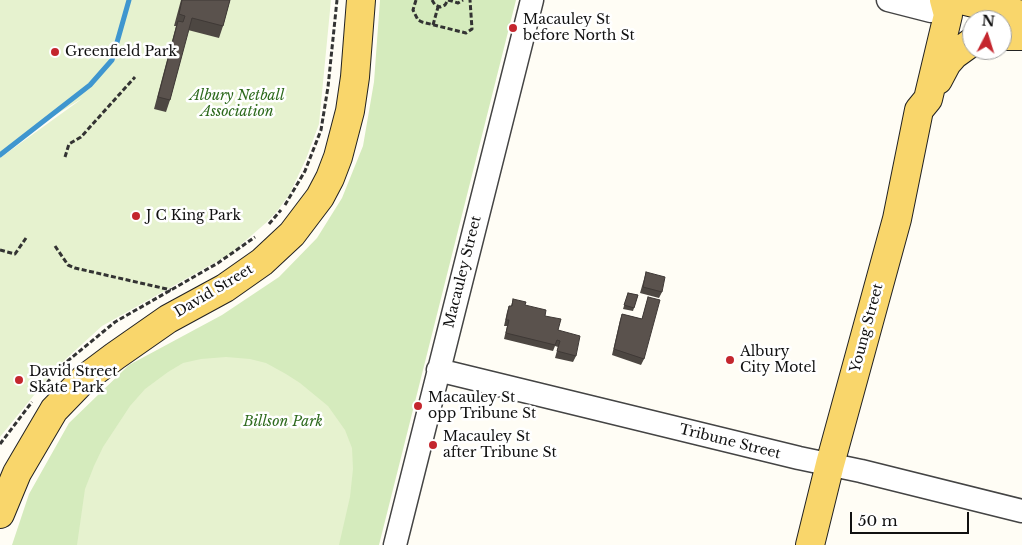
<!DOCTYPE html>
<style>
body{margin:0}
#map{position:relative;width:1022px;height:545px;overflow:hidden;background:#fffdf5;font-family:"Libre Baskerville",serif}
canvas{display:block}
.north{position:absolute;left:962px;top:10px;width:50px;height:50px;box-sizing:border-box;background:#fff;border:1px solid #a0a0a0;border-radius:50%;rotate:5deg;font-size:14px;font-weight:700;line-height:20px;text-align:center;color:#111}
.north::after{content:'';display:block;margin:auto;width:18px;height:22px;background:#c4262e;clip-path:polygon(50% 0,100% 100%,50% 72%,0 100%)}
.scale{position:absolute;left:850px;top:512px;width:119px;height:22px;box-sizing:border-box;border:2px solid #111;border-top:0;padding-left:6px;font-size:15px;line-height:18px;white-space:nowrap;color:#111;-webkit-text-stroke:4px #fff;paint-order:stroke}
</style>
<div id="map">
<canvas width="1022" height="545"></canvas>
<div class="north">N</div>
<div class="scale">50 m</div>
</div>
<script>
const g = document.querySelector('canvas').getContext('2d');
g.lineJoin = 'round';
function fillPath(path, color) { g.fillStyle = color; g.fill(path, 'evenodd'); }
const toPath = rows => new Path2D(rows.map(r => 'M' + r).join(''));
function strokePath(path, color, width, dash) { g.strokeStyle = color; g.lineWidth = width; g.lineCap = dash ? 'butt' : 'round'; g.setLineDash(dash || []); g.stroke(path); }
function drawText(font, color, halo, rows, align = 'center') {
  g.font = font + ' "Libre Baskerville",serif'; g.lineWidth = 5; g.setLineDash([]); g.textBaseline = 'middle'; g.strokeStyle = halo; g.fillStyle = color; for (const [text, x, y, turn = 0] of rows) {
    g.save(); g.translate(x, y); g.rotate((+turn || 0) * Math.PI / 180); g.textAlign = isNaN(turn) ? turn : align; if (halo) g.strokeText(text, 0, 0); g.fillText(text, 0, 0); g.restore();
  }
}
fillPath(toPath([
 [380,0,516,0,379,545,12,545,29,494,69,423,129,365,222,315,279,277,317,238,342,198,363,146,374,82]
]), '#d5ebbd');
fillPath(toPath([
 [0,0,331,0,319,124,306,159,289,195,278,210,267,222,230,254,102,326,56,368,0,437,0,158,83,98,42,123,0,155],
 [226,357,250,359,266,363,286,374,300,383,328,406,345,430,352,448,353,469,350,497,339,545,77,545,85,489,94,466,103,447,130,406,145,389,168,372,183,363,201,359]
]), '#e6f2cf');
strokePath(toPath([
 [0,155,90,85,112,60,129,0]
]), '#3f96cf', 5);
const minor = toPath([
 [888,0,931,11],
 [438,370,799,458,861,471,1022,511],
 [395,545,532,0]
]);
const major = toPath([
 [961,0,1022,15],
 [1002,36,1022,36],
 [938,80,947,63,954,55,972,42],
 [0,514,17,473,54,410,83,380,115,356,168,319,225,288,262,262,292,234,320,197,330,178,338,157,350,111,355,77,361,0],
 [810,545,830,464,897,219,919,110,928,99,948,15,944,0]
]);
strokePath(minor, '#444', 25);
strokePath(major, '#222', 30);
strokePath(toPath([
 [416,0,413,10,418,20,422,22,466,33,472,29,470,0],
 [432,0,435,5,440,7,445,5,448,0],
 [448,0,458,3,463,0],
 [433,25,438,7],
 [65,157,69,144,81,137,135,77],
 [285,205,305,171,321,130,328,87,337,0],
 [269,224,281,210],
 [55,246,68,265,75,268,171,290],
 [0,250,15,254,26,238],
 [42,389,59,368,115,322,218,263,255,237],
 [0,444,32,402]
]), '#333', 3, [5, 2.5]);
strokePath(minor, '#fff', 22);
strokePath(major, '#f9d66b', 28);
fillPath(toPath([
 [181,0,230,0,223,26,219,38,188,30,170,100,166,112,154,109,176,26,174,26],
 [646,272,662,292,659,298,640,293],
 [628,293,638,295,633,311,623,309],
 [648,297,644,359,641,365,612,355,620,320,622,314,642,319],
 [513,299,545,316,558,330,576,356,573,362,555,358,558,347,555,346,553,351,504,339,507,326,504,326,507,312,509,306,511,306]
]), '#4d4742');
const building = toPath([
 [182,0,230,0,223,26,192,18,170,100,158,97,178,21,183,22,185,16,179,14,182,0],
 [646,272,665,277,662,292,643,287,646,272],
 [628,293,638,295,634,308,624,305,628,293],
 [648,297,660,300,644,359,614,349,622,314,642,319,648,297],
 [513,299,526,302,525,305,546,310,545,316,561,319,558,330,580,336,576,356,557,351,560,341,557,340,555,345,506,333,509,320,506,320,509,306,512,306,513,299]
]);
fillPath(building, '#5a524d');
strokePath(building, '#3f3936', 1);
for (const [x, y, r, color] of [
 [513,28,5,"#c4262e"],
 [55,52,5,"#c4262e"],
 [136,216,5,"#c4262e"],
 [730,360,5,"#c4262e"],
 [19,380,5,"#c4262e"],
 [418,406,5,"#c4262e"],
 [433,445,5,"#c4262e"]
]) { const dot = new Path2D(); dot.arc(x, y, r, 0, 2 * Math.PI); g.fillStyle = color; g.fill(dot); strokePath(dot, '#fff', 2); }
drawText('14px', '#111', '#fff', [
 ["Macauley St",523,20],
 ["before North St",523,36],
 ["Greenfield Park",65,52],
 ["J C King Park",146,216],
 ["Albury",740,352],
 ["City Motel",740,368],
 ["David Street",29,372],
 ["Skate Park",29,388],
 ["Macauley St",428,398],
 ["opp Tribune St",428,414],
 ["Macauley St",443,437],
 ["after Tribune St",443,453]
], 'left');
drawText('italic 14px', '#2f6b1f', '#fff', [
 ["Albury Netball",237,96],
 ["Association",237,112],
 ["Billson Park",283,422]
]);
drawText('14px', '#111', '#fff', [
 ["Macauley Street",463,272,-76],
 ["David Street",214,291,-31],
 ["Young Street",867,328,-75],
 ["Tribune Street",730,442,14]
]);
</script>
